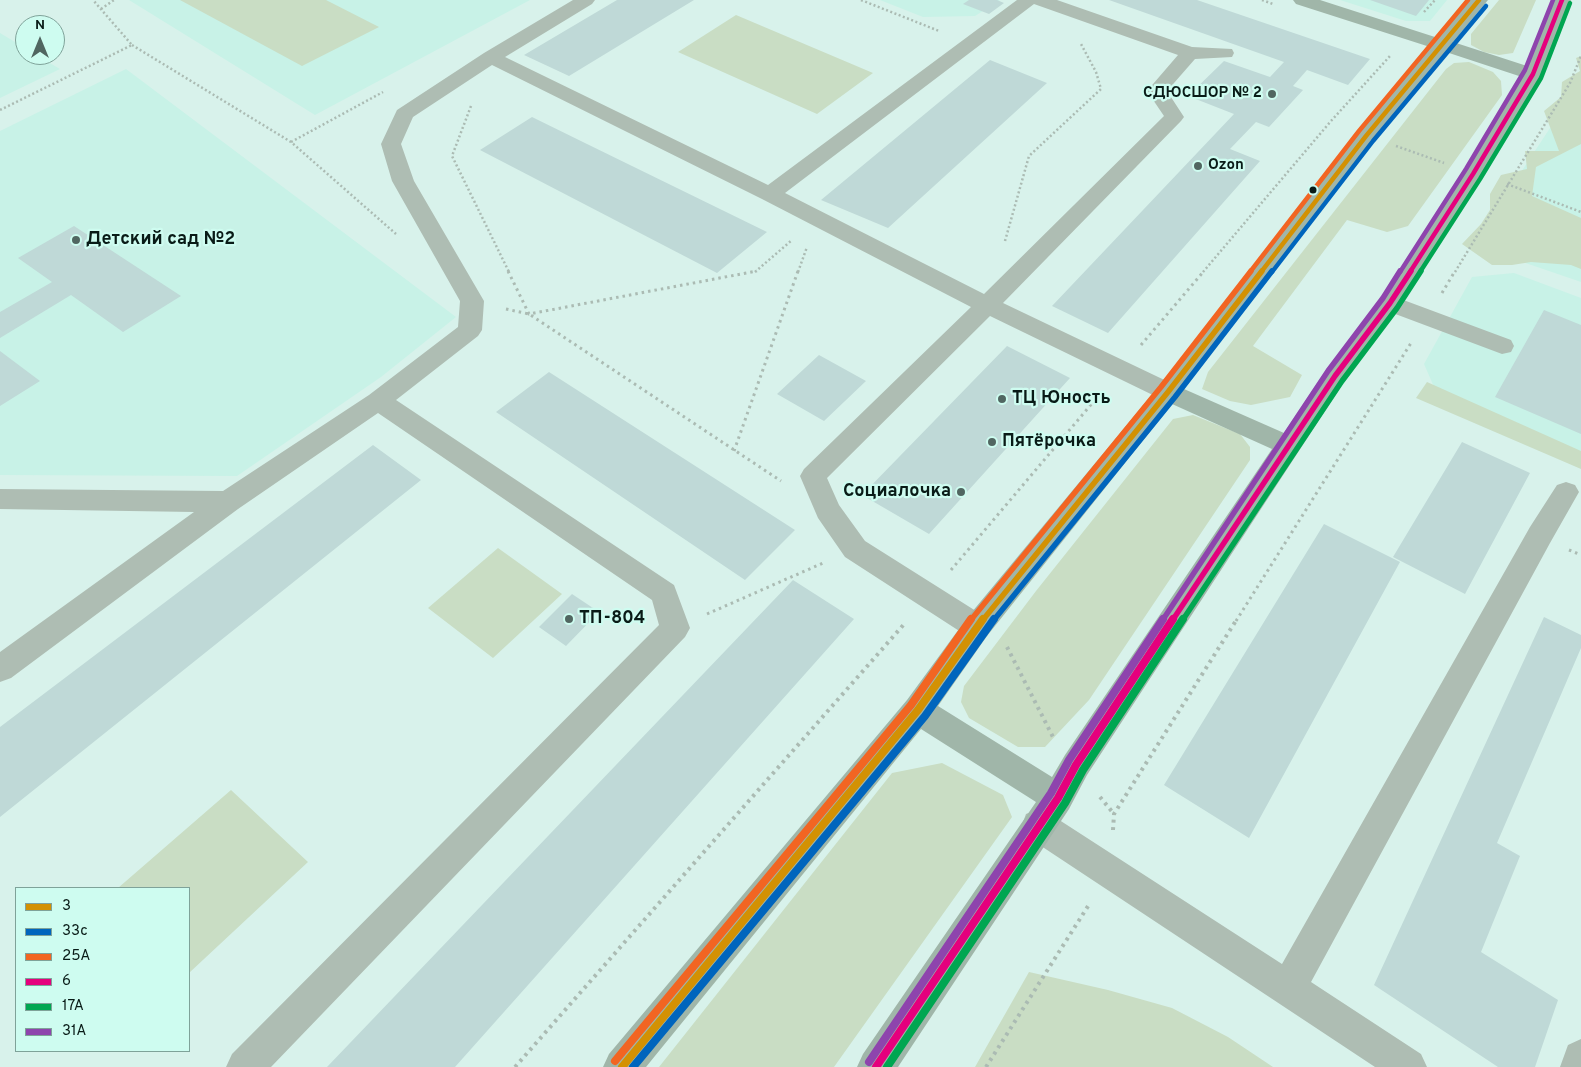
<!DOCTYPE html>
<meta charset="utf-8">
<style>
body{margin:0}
#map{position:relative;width:1581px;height:1067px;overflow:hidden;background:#d8f2eb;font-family:Overpass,sans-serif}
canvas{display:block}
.legend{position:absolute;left:15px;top:887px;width:175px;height:165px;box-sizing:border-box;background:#cefcf0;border:1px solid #7fa299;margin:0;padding:6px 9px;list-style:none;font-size:15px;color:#091b17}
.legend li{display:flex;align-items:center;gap:10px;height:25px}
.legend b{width:25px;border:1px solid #7fa299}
.north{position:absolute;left:15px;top:15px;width:50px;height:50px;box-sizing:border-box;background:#cefcf0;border:1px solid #7fa299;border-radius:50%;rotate:0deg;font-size:14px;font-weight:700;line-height:20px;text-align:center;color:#091b17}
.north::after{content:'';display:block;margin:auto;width:18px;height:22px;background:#516661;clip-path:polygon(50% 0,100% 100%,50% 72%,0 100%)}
</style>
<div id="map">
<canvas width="1581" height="1067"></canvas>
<ul class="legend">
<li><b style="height:6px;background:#d39103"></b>3</li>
<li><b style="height:6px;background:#0065bd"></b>33с</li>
<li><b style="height:6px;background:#f26522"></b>25А</li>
<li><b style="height:6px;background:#e5007d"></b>6</li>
<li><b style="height:6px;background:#00a651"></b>17А</li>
<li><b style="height:6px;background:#8e44ad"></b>31А</li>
</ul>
<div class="north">N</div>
</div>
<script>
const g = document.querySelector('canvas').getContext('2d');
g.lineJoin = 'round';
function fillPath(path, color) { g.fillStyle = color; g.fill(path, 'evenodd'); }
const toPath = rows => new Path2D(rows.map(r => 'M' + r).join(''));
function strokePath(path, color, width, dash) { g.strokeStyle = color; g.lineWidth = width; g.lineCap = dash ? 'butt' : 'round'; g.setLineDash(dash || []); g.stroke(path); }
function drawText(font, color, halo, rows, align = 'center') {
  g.font = font + ' Overpass,sans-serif'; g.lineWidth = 4.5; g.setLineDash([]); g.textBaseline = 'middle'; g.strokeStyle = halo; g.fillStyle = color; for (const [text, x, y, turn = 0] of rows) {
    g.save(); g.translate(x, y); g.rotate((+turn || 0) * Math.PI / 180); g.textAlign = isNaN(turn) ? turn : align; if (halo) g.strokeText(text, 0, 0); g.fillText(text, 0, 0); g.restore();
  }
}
fillPath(toPath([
 [129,0,530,0,315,115],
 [880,0,1000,0,975,16,923,17],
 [1340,0,1447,0,1430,21,1406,21],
 [0,33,25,48,25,55,36,55,60,69,0,98],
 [126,69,456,317,381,377,237,476,0,475,0,131],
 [1581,81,1581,282,1473,245],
 [1514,273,1581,298,1581,458,1438,396,1424,364,1472,277]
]), '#c8f2e7');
fillPath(toPath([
 [180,0,326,0,379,27,302,66],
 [1499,0,1536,0,1513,53,1499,55,1484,52,1471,45,1471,34],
 [736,15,873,73,817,114,678,52],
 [1581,56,1581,144,1536,167,1532,196,1581,218,1581,269,1571,265,1531,262,1512,265,1492,265,1462,244,1481,224,1490,210,1490,194,1501,175,1527,169,1525,151,1559,151,1544,111,1561,97,1562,82,1580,71,1576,58],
 [1469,62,1493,72,1501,81,1502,95,1408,226,1387,232,1347,220,1253,346,1302,375,1290,397,1251,405,1230,401,1202,389,1208,372,1446,69,1454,63],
 [1427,382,1581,451,1581,469,1416,398],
 [1193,415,1240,434,1250,447,1250,460,1089,700,1045,747,1018,747,969,718,961,702,964,686,1036,591,1173,419],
 [498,548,562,594,493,658,428,608],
 [942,763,1003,795,1012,817,834,1067,659,1067,892,773],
 [231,790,308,862,189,973,189,888,118,888],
 [1029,972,1108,990,1172,1008,1228,1037,1273,1067,975,1067]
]), '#c9ddc4');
fillPath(toPath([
 [617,0,694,0,569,76,524,55],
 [969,0,997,0,1004,3,989,14,963,4],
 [1109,0,1197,0,1370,59,1348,85,1307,70,1293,86,1303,90,1269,127,1256,122,1230,149,1260,161,1108,333,1052,306,1234,114,1188,96,1224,61,1270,77,1284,62],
 [1370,0,1429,0,1416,16],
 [990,60,1047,83,888,228,821,200],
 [532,117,587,144,767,232,717,273,480,150],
 [74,226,181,296,123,332,71,295,0,338,0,312,52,282,18,258],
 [1544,310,1581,325,1581,434,1495,397],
 [1007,346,1070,378,929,534,862,495],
 [0,351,40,381,0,406],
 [819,355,866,381,824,421,777,394],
 [549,372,795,530,745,580,496,412],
 [1462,442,1530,473,1465,594,1393,557],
 [373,445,421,480,0,817,0,727],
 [1324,524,1400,562,1249,838,1164,785],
 [793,580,854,619,455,1067,327,1067],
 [572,594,599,612,566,646,539,627],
 [1544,617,1581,635,1581,648,1497,843,1520,856,1481,952,1558,1000,1535,1067,1498,1067,1374,985]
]), '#bfd9d7');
strokePath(toPath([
 [861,0,939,31],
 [1262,0,1273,4],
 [101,9,114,0],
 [1424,12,1435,0],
 [132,45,291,142,396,234],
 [471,106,452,156,509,272],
 [0,110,132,45,93,0],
 [291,142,383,92],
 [1396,146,1444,163],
 [1507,184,1581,212],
 [1005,241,1029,156,1101,89,1096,72,1081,44],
 [755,272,792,240],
 [798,272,807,247],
 [1203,272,1331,121,1390,56],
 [1455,272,1570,83,1581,56]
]), '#abbbb3', 2.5, [2, 2.5]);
strokePath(toPath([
 [508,271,529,314,757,271],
 [1442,293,1455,271],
 [506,309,529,314,781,481],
 [1141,345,1204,271],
 [734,451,798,271],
 [1569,550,1581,555],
 [951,570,1100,394],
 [707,614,823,563],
 [1236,621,1411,343]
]), '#abbbb3', 3, [2.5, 4]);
strokePath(toPath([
 [1007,647,1053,737],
 [1100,797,1114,814],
 [1113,830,1114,814,1237,619],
 [515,1067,906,622],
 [986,1067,1090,903]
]), '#abbbb3', 4, [3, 4.5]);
fillPath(toPath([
 [573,0,595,0,592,4,505,57,768,185,1017,0,1057,0,1192,47,1232,49,1234,53,1232,57,1195,59,1167,91,1184,117,1181,121,1003,303,1177,386,1180,392,1177,398,1168,401,1159,398,990,316,827,478,839,505,865,541,987,618,992,627,987,636,977,639,967,636,845,557,818,518,800,476,804,469,971,307,762,199,492,65,413,117,401,144,414,181,484,301,482,330,478,336,396,400,674,585,690,628,685,637,271,1067,226,1067,232,1054,659,625,652,600,378,413,238,509,11,678,0,682,0,652,194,512,0,509,0,489,223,491,369,395,458,327,460,301,392,181,381,144,397,110,484,53,573,0],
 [1034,4,1178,55,1147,91,1164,116,984,294,785,193,1034,4],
 [1390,295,1511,340,1514,346,1511,352,1502,354,1382,309,1378,303,1382,297,1390,295],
 [1566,482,1575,485,1579,492,1550,543,1311,982,1421,1054,1427,1067,1375,1067,1026,836,1022,825,1026,814,1038,809,1050,814,1282,964,1530,527,1557,485,1566,482],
 [1581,1039,1581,1067,1560,1067,1568,1045,1581,1039]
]), '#aebdb3');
fillPath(toPath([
 [1293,0,1320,0,1438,38,1470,0,1488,0,1453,42,1527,66,1553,0,1571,0,1543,74,1483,174,1398,309,1344,382,1087,775,1069,809,898,1067,857,1067,863,1054,1036,802,921,729,646,1067,603,1067,609,1054,907,700,967,618,1159,386,1359,132,1430,47,1296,4,1293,0],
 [1446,52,1522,77,1463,174,1382,297,1326,370,1284,433,1184,389,1373,140,1446,52],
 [1172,404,1272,449,1065,755,1052,777,938,706,987,636,1172,404]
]), '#a0b6a9');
strokePath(toPath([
 [1261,272,1366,136,1479,0]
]), '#d39103', 4.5);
strokePath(toPath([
 [982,621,1168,392,1262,271]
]), '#d39103', 5.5);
strokePath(toPath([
 [622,1067,918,710,983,619]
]), '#d39103', 8);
strokePath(toPath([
 [1272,272,1373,141,1486,6]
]), '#0065bd', 4.5);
strokePath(toPath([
 [993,621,1175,397,1272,271]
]), '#0065bd', 5.5);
strokePath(toPath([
 [633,1067,925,716,994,619]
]), '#0065bd', 8);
strokePath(toPath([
 [1250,272,1359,131,1468,0]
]), '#f26522', 4.5);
strokePath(toPath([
 [970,621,1161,387,1251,271]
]), '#f26522', 5.5);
strokePath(toPath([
 [615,1061,911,705,971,619]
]), '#f26522', 8);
strokePath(toPath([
 [1410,272,1473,174,1533,74,1562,0]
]), '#e5007d', 4.5);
strokePath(toPath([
 [1172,621,1335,376,1390,303,1411,271]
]), '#e5007d', 5.5);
strokePath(toPath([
 [876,1067,1058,798,1076,765,1173,619]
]), '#e5007d', 8);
strokePath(toPath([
 [1420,272,1480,179,1541,78,1570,3]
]), '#00a651', 4.5);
strokePath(toPath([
 [1182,621,1342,381,1397,308,1421,271]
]), '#00a651', 5.5);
strokePath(toPath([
 [887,1067,1065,803,1083,770,1183,619]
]), '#00a651', 8);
strokePath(toPath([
 [1400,272,1466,169,1525,70,1553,0]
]), '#8e44ad', 4.5);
strokePath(toPath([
 [1162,621,1328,371,1383,298,1400,271]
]), '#8e44ad', 5.5);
strokePath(toPath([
 [869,1062,1051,793,1069,760,1163,619]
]), '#8e44ad', 8);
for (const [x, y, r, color] of [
 [1272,94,5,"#516661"],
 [1198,166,5,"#516661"],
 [1313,190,4.5,"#091b17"],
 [76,240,5,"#516661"],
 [1002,399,5,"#516661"],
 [992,442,5,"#516661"],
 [961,492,5,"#516661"],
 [569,619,5,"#516661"]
]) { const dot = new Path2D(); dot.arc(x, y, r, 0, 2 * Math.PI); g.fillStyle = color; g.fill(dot); strokePath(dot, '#cefcf0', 2); }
drawText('bold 15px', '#091b17', '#cefcf0', [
 ["СДЮСШОР № 2",1262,94],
 ["Ozon",1208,166,"left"]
], 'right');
drawText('bold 18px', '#091b17', '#cefcf0', [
 ["Детский сад №2",86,240],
 ["ТЦ Юность",1012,399],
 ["Пятёрочка",1002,442],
 ["Социалочка",951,492,"right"],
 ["ТП-804",579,619]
], 'left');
</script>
